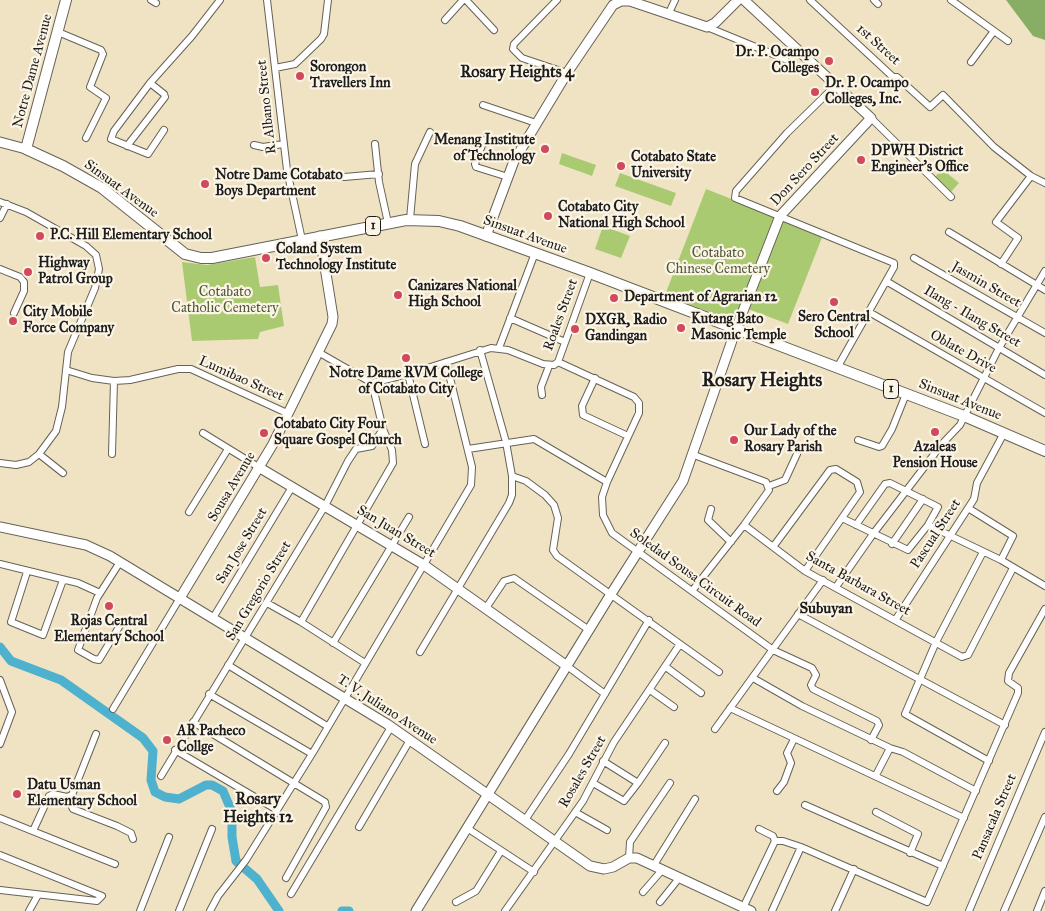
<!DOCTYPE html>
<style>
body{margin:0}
canvas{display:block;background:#f0e3c4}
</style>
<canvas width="1045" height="911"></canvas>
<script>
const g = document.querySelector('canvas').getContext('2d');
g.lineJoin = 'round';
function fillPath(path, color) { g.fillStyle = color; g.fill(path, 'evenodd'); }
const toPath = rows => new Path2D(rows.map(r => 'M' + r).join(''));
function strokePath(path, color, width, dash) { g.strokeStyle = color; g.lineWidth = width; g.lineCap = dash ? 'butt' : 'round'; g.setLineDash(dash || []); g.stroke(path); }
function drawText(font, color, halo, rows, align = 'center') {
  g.font = font + ' "IM FELL Great Primer",serif'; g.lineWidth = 4.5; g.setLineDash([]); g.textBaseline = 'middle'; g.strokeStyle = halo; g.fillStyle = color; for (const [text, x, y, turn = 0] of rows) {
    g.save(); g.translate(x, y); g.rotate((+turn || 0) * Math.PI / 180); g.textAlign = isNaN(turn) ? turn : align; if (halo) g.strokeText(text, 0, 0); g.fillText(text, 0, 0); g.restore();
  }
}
fillPath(toPath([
 [562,153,596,165,592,176,559,164],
 [942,169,959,183,951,192,935,177],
 [620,173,676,193,671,206,615,186],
 [706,189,775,216,736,322,665,295],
 [783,219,823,235,788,324,748,309],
 [603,226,630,236,621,258,595,249],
 [255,257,260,287,278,285,284,326,260,332,258,339,192,341,182,262,207,265]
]), '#aaca72');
fillPath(toPath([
 [1006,0,1045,0,1045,40,1033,36]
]), '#87ae64');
strokePath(toPath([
 [0,647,11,661,61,680,143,738,153,751,151,780,155,792,165,797,179,799,206,785,212,785,223,791,232,812,232,837,236,861,257,879,279,911],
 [342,911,349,911]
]), '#4eb1cd', 9);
const street = toPath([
 [151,0,156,3],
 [267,0,287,170,302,240],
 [466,0,494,30],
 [557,0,514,44,513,49,522,58,567,73],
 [810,0,893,77,897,77,930,107,943,95,994,147,1031,176,1045,183],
 [874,0,878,4],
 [951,0,1008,41],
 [668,15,675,0],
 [445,20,463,0],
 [707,27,785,59],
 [58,32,101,50,103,54,90,87,106,98,86,138],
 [971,62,994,31],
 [275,68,295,64,321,39,324,34,328,0],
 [836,85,787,133,736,191,735,198,894,263,894,267,837,368],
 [483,105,536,123],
 [871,118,951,197],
 [164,130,148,154,111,139,114,131,150,83,192,36,220,0],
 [484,140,475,164,476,167,508,177],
 [375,144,379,182,388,223],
 [254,145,263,147,283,144],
 [127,146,165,97,164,94,150,83],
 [344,177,379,174],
 [0,202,26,212,86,246,96,255,99,269,95,288,68,352,62,407,56,431,39,454,29,462,16,465,0,463],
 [0,218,7,204],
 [410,219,415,164,430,132],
 [949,232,1045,290],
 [914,258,1045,333],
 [1001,264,1018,238,996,222,1031,176],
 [0,269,20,277,24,282,24,291,14,313],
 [886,281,1045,375],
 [869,312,1045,413],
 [510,318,565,342],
 [499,348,535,253],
 [558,362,634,397,639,403,639,413,607,482,602,497,603,515,612,533,773,650,812,668,816,675,811,685,813,689,877,721,879,725,871,740],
 [66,370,92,378,114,381,130,380,178,369,191,369,289,414],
 [408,374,425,444],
 [595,378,582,406,583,415,628,436],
 [372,383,408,374,491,348,508,350,543,364,554,365,558,362,590,273],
 [542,395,541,387,549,366],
 [203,433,260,468],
 [858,440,879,447,882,446,892,429,906,394],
 [468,449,534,439,607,482],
 [39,454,63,473],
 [112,454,114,381],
 [512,476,526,481,545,495,554,505,558,518,553,550,557,556,719,672],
 [769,486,785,480,797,454],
 [968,508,1013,536,1001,560],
 [711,509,708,520,731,542],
 [189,512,228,449],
 [842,518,908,550,928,525,938,507,890,483,885,484,856,525],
 [744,525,805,571,962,657,968,655,1013,568],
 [928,525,1001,560,1045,586],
 [892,544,923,499],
 [773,547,830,470,836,469,857,482,860,492,805,571],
 [983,552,936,642,905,714,989,761],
 [0,564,78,583,100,593],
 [27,572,11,622,43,635,63,580],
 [836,587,873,534,942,444,960,425,999,348,1045,271],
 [692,591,744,525,769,490,766,482,694,455],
 [267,603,301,622,365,663],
 [486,608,504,581,514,578,589,630],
 [798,614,1005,725],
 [213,618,292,487],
 [896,619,974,499,977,483,1004,433],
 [301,622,393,463,392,450,383,429,372,383,318,352],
 [119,627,99,660,94,659,78,650,97,598,120,562],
 [333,643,409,517],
 [420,652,509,503,512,495,512,476,506,442,480,350],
 [228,665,327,726],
 [567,666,605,694],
 [666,667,701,693],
 [753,678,802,706,890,748,876,775],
 [0,680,12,712,0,744],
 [650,690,674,707],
 [209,694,312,754],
 [730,708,964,818],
 [113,709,180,598],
 [193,722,325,802,326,807,286,878],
 [715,729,823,580],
 [890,748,903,752,976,791],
 [175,750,277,810],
 [161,776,325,506,348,461,356,449,372,446,383,429],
 [593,783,624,801,638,783,603,761],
 [638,783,665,743],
 [777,791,784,782,791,763,787,753,794,739],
 [67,797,73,809,117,826,131,833,133,839],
 [805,805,943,866],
 [575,812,607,830],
 [876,812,918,834,910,853],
 [0,818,115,864],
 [525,820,569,754,649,620],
 [359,827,410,740],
 [467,828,534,872],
 [33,831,49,796,53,794,67,797,72,795,96,734],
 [775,841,783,841,801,847,927,902,1018,693,1018,688,1008,681,1009,673,1045,609],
 [0,855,102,896,97,901,0,890],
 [629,858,630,842,670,783],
 [654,865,695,799],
 [643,892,663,869],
 [291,894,391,727],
 [456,902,476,891,501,851],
 [660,902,680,877],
 [743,908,775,841,773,836,759,829],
 [29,911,38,895],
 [140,911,169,837],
 [179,911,212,829],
 [210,911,218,896,246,860,312,754,471,485,472,467,446,362],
 [505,911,583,801,614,742,680,644],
 [772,911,801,847],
 [835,911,854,869],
 [969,911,1045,732],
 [1004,911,1045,817],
 [1037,911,1045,891]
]);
const secondary = toPath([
 [0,142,26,149],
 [486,236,514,161,567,73,613,5,621,1,630,1,707,27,715,23,738,0],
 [260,468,424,565,567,666],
 [0,527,86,545,110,556,387,724,590,866,604,869,613,867,629,858,637,858,751,911],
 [180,598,273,444,332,324,333,317,320,236],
 [416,911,611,594,683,481,736,329,780,216,871,118,744,0]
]);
const primary = toPath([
 [66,0,26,149,63,166,102,188,185,254,201,258,212,258,406,220,439,221,460,226,590,273,964,416,1045,451]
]);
strokePath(street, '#666257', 8);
strokePath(secondary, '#666257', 11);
strokePath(primary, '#666257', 12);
strokePath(street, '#fff', 6);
strokePath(secondary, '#fff', 9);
strokePath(primary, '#fff', 10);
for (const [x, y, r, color] of [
 [829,61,5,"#d1495b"],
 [300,76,5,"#d1495b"],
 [815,92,5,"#d1495b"],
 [545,149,5,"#d1495b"],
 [861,160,5,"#d1495b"],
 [621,166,5,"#d1495b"],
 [205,184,5,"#d1495b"],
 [548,216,5,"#d1495b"],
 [40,236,5,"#d1495b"],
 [266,258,5,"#d1495b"],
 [28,272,5,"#d1495b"],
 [398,295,5,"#d1495b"],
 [614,298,5,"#d1495b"],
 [834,302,5,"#d1495b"],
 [13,321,5,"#d1495b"],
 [681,328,5,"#d1495b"],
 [575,329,5,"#d1495b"],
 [406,358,5,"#d1495b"],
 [935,432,5,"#d1495b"],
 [264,433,5,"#d1495b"],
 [734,440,5,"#d1495b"],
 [109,606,5,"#d1495b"],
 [167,740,5,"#d1495b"],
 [17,794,5,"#d1495b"]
]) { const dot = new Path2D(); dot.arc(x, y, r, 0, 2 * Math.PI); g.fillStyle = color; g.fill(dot); strokePath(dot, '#fcf5e5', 2); }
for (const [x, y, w] of [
 [373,226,15],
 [891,389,15]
]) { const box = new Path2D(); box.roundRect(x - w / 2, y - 9.5, w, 19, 4); g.fillStyle = '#fcf5e5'; g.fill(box); strokePath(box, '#1c1c1c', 1); }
drawText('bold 12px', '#1c1c1c', null, [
 ["1",373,226],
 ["1",891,389]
]);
drawText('14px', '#1c1c1c', '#fcf5e5', [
 ["1st Street",878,45,42],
 ["Notre Dame Avenue",33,71,-75],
 ["R. Albano Street",267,107,-96],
 ["Don Sero Street",805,170,-47],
 ["Sinsuat Avenue",121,189,36],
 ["Sinsuat Avenue",525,235,20],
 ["Jasmin Street",986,285,30],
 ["Roales Street",561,315,-70],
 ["Ilang - Ilang Street",972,317,30],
 ["Oblate Drive",963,352,29],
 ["Lumibao Street",241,379,24],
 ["Sinsuat Avenue",960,400,22],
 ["Sousa Avenue",232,487,-59],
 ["San Juan Street",396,532,31],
 ["Pascual Street",936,534,-57],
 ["San Jose Street",242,546,-59],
 ["Soledad Sousa Circuit Road",695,578,36],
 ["Santa Barbara Street",858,584,29],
 ["San Gregorio Street",259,591,-59],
 ["T. V. Juliano Avenue",387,710,33],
 ["Rosales Street",583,772,-60],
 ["Pansacala Street",995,817,-67]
]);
drawText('bold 14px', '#1c1c1c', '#fcf5e5', [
 ["Dr. P. Ocampo",819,53,"right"],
 ["Colleges",819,69,"right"],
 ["Sorongon",310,68],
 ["Travellers Inn",310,84],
 ["Dr. P. Ocampo",825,84],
 ["Colleges, Inc.",825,100],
 ["Menang Institute",535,141,"right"],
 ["of Technology",535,157,"right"],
 ["DPWH District",871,152],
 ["Engineer's Office",871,168],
 ["Cotabato State",631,158],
 ["University",631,174],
 ["Notre Dame Cotabato",215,176],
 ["Boys Department",215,192],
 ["Cotabato City",558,208],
 ["National High School",558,224],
 ["P.C. Hill Elementary School",50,236],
 ["Coland System",276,250],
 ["Technology Institute",276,266],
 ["Highway",38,264],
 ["Patrol Group",38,280],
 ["Canizares National",408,287],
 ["High School",408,303],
 ["Department of Agrarian 12",624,298],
 ["City Mobile",23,313],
 ["Force Company",23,329],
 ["Sero Central",834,318,"center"],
 ["School",834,334,"center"],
 ["Kutang Bato",691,320],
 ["Masonic Temple",691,336],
 ["DXGR, Radio",585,321],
 ["Gandingan",585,337],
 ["Notre Dame RVM College",406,374,"center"],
 ["of Cotabato City",406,390,"center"],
 ["Cotabato City Four",274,425],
 ["Square Gospel Church",274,441],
 ["Our Lady of the",744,432],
 ["Rosary Parish",744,448],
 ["Azaleas",935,448,"center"],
 ["Pension House",935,464,"center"],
 ["Rojas Central",109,622,"center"],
 ["Elementary School",109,638,"center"],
 ["AR Pacheco",177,732],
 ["Collge",177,748],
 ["Datu Usman",27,786],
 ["Elementary School",27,802]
], 'left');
drawText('14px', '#4e593a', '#fcf5e5', [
 ["Cotabato",718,254],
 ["Chinese Cemetery",718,270],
 ["Cotabato",225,293],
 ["Catholic Cemetery",225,309]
]);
drawText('bold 15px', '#1c1c1c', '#fcf5e5', [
 ["Subuyan",826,609]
]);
drawText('bold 16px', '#1c1c1c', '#fcf5e5', [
 ["Rosary Heights 4",517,73],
 ["Rosary",258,800],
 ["Heights 12",258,818]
]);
drawText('bold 19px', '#1c1c1c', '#fcf5e5', [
 ["Rosary Heights",762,381]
]);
</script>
